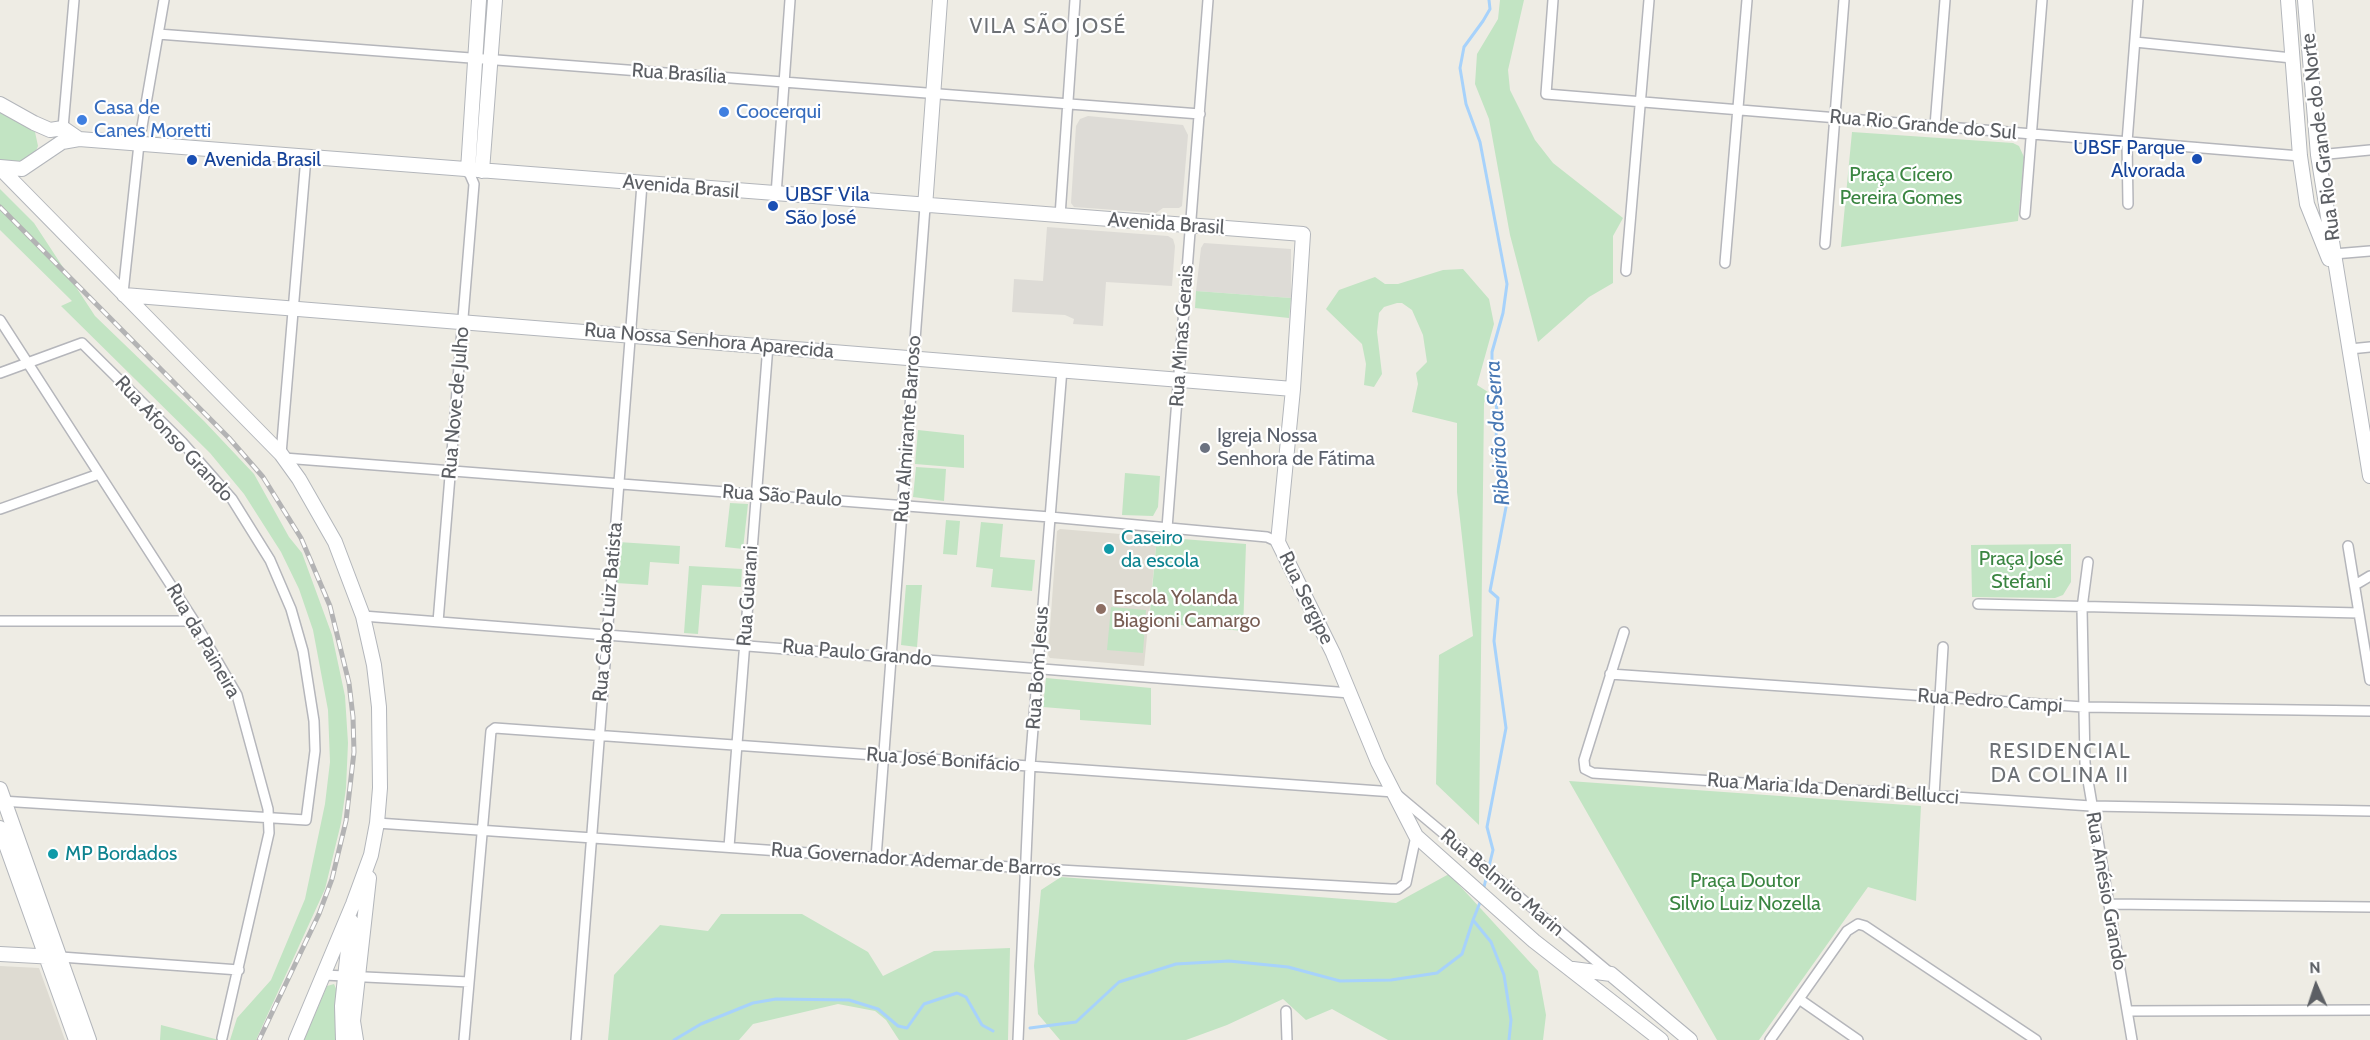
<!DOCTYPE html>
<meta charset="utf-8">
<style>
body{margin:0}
#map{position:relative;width:2370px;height:1040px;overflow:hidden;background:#eeece4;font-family:Cabin,sans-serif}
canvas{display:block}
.north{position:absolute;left:2286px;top:956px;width:60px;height:60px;-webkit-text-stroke:4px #fff;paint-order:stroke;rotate:357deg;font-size:16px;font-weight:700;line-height:24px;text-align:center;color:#5c5f64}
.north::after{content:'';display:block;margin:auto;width:21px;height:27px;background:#5c5f64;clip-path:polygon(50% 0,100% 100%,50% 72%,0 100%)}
</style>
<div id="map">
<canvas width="2370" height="1040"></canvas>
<div class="north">N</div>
</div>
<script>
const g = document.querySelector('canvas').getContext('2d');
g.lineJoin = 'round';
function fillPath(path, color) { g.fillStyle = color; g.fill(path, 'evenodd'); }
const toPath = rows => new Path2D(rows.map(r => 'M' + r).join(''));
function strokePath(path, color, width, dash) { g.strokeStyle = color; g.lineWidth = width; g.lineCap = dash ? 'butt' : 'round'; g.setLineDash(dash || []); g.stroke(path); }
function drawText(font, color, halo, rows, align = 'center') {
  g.font = font + ' Cabin,sans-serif'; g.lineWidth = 4.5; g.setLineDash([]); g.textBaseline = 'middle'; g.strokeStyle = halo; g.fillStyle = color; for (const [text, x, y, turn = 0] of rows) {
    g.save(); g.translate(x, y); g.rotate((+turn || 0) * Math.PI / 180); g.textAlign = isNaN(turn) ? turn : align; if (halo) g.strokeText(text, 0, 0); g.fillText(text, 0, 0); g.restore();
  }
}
fillPath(toPath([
 [1088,116,1183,125,1188,135,1182,206,1179,208,1163,208,1156,213,1074,207,1071,203,1076,126,1080,119],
 [1047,227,1168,236,1173,239,1175,246,1172,286,1106,282,1103,326,1073,324,1074,319,1065,315,1012,312,1014,279,1043,281],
 [1204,243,1291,249,1291,298,1196,291,1201,248]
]), '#dddbd6');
fillPath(toPath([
 [1060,529,1157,537,1144,666,1050,658,1048,655,1057,531],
 [0,966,39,968,65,1040,0,1040]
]), '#dedbd2');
fillPath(toPath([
 [1500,0,1524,0,1508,70,1510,90,1535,140,1553,163,1623,218,1613,236,1613,283,1589,297,1538,342,1510,235,1489,119,1475,84,1477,54,1498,19],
 [0,109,35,132,38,146,35,153,19,165,0,161],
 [1852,132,2013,143,2019,146,2024,157,2018,221,1841,247],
 [0,189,34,223,95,316,204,421,254,474,289,537,302,553,332,635,345,696,348,743,346,788,341,823,325,889,256,1040,230,1040,237,1018,271,980,305,899,325,804,330,762,328,710,313,630,299,589,281,552,244,494,210,453,61,306,72,301,0,230],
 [1463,269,1489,299,1494,324,1477,385,1488,392,1484,403,1479,825,1436,784,1439,655,1473,636,1457,492,1457,423,1412,412,1418,384,1416,373,1427,362,1423,335,1412,310,1402,303,1397,303,1384,307,1379,313,1377,332,1382,374,1374,387,1364,385,1366,364,1362,344,1326,309,1339,290,1375,277,1385,284,1398,284,1443,270],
 [1196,291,1291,298,1289,318,1195,308],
 [918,430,964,435,964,468,915,464],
 [916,467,946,469,944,501,913,497],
 [1125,473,1160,476,1158,507,1153,516,1122,515],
 [730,503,748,504,743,549,725,547],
 [946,520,960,521,957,555,943,554],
 [981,522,1003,524,1000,557,1035,560,1032,591,991,587,993,569,976,567],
 [1157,537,1246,544,1243,631,1149,622],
 [618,542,680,546,679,564,650,562,648,585,616,583],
 [2071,544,2071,582,2063,595,2055,598,1972,597,1971,545],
 [689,566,742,569,741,587,702,585,698,634,684,633],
 [906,585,922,585,917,647,901,645],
 [1111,607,1146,610,1143,653,1107,650],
 [1046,678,1151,688,1151,725,1080,720,1080,710,1043,707],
 [1569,781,1921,806,1916,901,1868,887,1759,1040,1717,1040],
 [1449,874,1538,971,1546,1015,1543,1040,1388,1040,1332,1009,1306,1020,1283,999,1227,1025,1186,1040,1060,1040,1038,1014,1034,966,1041,890,1061,877,1396,903],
 [721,914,802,914,868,952,883,976,934,951,1010,948,1008,1040,899,1040,886,1020,875,1011,838,1004,753,1024,739,1040,608,1040,614,975,660,925,708,931],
 [334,984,337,991,336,1040,304,1040,327,986],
 [161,1025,219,1040,160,1040]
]), '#c2e4c3');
strokePath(toPath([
 [1483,891,1493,850,1487,827,1506,728,1494,641,1498,598,1490,591,1507,502,1503,462,1496,445,1497,410,1492,383,1492,352,1503,313,1507,284,1480,142,1466,104,1460,68,1464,47,1483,21,1490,9,1489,0],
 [1481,900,1473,920,1491,942,1504,975,1511,1020,1509,1040],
 [1030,1028,1076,1022,1119,982,1176,964,1229,961,1288,967,1340,981,1391,980,1437,973,1462,954,1473,920],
 [674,1040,701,1024,753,1003,776,999,849,1000,878,1009,898,1026,907,1028,924,1004,957,993,966,997,982,1025,993,1031]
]), '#a7d2fb', 3);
const street = toPath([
 [1553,0,1546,94,2300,156],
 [158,34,1200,114],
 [2135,42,2292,58],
 [1935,126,1945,0],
 [63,128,74,0],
 [2318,155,2370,150],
 [776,195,790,0],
 [2128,204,2127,142,2138,0],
 [2025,214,2042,0],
 [1060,216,1075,0],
 [1825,244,1844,0],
 [2334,254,2370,251],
 [1725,263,1747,0],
 [1626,271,1649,0],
 [123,293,139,144,164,0],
 [0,320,194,621,237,695,268,809,269,833,222,1038],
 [2350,349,2370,347],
 [0,373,82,343,182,442,232,499,270,560,291,609,303,651,314,721,315,751,306,820,1,801],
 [281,454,306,157],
 [284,458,1050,517,1267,537,1278,542],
 [0,509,99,474],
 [1167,528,1208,0],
 [2348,546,2370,680],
 [2088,562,2082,608,2085,763,2132,1040],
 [2355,585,2370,576],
 [1978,604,2359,613],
 [363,616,1350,693],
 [0,621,194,621],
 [438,622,474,184,468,170],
 [1624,632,1584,760,1585,769,1593,773,2091,806,2370,811],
 [1610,674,2083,707,2370,711],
 [1934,796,1943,647],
 [377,823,1025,868,1391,889,1398,889,1406,883,1416,836],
 [729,847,768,345],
 [876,858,925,207],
 [2109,904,2370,907],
 [61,957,239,970],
 [324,975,469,982],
 [1799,999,1858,1040],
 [1286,1011,1287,1040],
 [2128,1011,2370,1010],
 [464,1040,491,731,495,728,1394,792,1609,972],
 [576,1040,642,184],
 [1018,1040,1030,766,1062,369],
 [1770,1040,1847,931,1858,924,1865,926,2036,1040]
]);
const secondary = toPath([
 [2288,0,2300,156,2307,204,2329,259],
 [2305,0,2318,155,2370,476],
 [0,104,34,123,50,130,63,128,79,139,1303,234,1293,389,1278,542,1333,653,1378,762,1416,836,1534,941,1661,1040],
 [0,167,22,169,62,142,79,139],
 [0,168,281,454,299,479,335,542,363,616,374,665,379,707,380,788,377,823,371,855,353,904,296,1040],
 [468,170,479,0],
 [482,171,495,0],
 [925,207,940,0],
 [124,295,1293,389],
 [0,789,89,1040],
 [0,828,76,1040],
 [0,954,55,957],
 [1573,969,1611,974,1690,1040],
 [343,1040,342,1006,351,921],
 [356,1040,353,1021,369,878]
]);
strokePath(street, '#b5b6bb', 12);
strokePath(secondary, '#b3b6bb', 16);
strokePath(street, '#fff', 9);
strokePath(secondary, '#fff', 14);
const rail = toPath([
 [0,207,229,438,263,477,301,538,330,606,349,683,353,717,354,752,346,821,332,879,319,914,259,1040]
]);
strokePath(rail, '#b3b3b4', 5);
strokePath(rail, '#fff', 3, [9]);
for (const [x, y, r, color] of [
 [724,112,6,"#3f7fe0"],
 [82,120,6,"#3f7fe0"],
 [2197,159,6,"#1a4fb4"],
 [192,160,6,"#1a4fb4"],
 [773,206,6,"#1a4fb4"],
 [1205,448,6,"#6b7280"],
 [1109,549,6,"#0f9aa8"],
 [1101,609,6,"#8d6e63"],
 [53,854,6,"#0f9aa8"]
]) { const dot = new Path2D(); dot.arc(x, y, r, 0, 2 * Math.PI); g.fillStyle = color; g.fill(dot); strokePath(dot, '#fff', 2); }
drawText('20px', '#5c5f64', '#fff', [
 ["Rua Brasília",679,74,4],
 ["Rua Rio Grande do Sul",1923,125,5],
 ["Rua Rio Grande do Norte",2321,137,-97],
 ["Avenida Brasil",681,187,5],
 ["Avenida Brasil",1166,224,4],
 ["Rua Minas Gerais",1182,336,-86],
 ["Rua Nossa Senhora Aparecida",709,341,5],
 ["Rua Nove de Julho",456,403,-85],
 ["Rua Almirante Barroso",908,429,-86],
 ["Rua Afonso Grando",174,439,47],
 ["Rua São Paulo",782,496,4],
 ["Rua Guarani",748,596,-86],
 ["Rua Sergipe",1306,598,64],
 ["Rua Cabo Luiz Batista",608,612,-85],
 ["Rua da Paineira",203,641,60],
 ["Rua Paulo Grando",857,653,5],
 ["Rua Bom Jesus",1038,668,-86],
 ["Rua Pedro Campi",1990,701,4],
 ["Rua José Bonifácio",943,760,4],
 ["Rua Maria Ida Denardi Bellucci",1833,789,4],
 ["Rua Governador Ademar de Barros",916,860,4],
 ["Rua Belmiro Marin",1502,883,40],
 ["Rua Anésio Grando",2106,891,80]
]);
drawText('20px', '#366cbe', '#fff', [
 ["Casa de",94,108],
 ["Canes Moretti",94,131],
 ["Coocerqui",736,112]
], 'left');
drawText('20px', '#164399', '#fff', [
 ["UBSF Parque",2185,148,"right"],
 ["Alvorada",2185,171,"right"],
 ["Avenida Brasil",204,160],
 ["UBSF Vila",785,195],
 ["São José",785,218]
], 'left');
drawText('20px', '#3a8541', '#fff', [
 ["Praça Cícero",1901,175],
 ["Pereira Gomes",1901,198],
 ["Praça José",2021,559],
 ["Stefani",2021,582],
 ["Praça Doutor",1745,881],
 ["Silvio Luiz Nozella",1745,904]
]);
drawText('20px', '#5b616d', '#fff', [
 ["Igreja Nossa",1217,436],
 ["Senhora de Fátima",1217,459]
], 'left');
drawText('20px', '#0d838f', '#fff', [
 ["Caseiro",1121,538],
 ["da escola",1121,561],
 ["MP Bordados",65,854]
], 'left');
drawText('20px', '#785e54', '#fff', [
 ["Escola Yolanda",1113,598],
 ["Biagioni Camargo",1113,621]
], 'left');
g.letterSpacing = '1.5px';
drawText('21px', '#6d7176', '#fff', [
 ["VILA SÃO JOSÉ",1048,27],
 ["RESIDENCIAL",2060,752],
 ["DA COLINA II",2060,776]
]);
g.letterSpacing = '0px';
drawText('italic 21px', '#4878b4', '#fff', [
 ["Ribeirão da Serra",1498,433,-94]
]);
</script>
